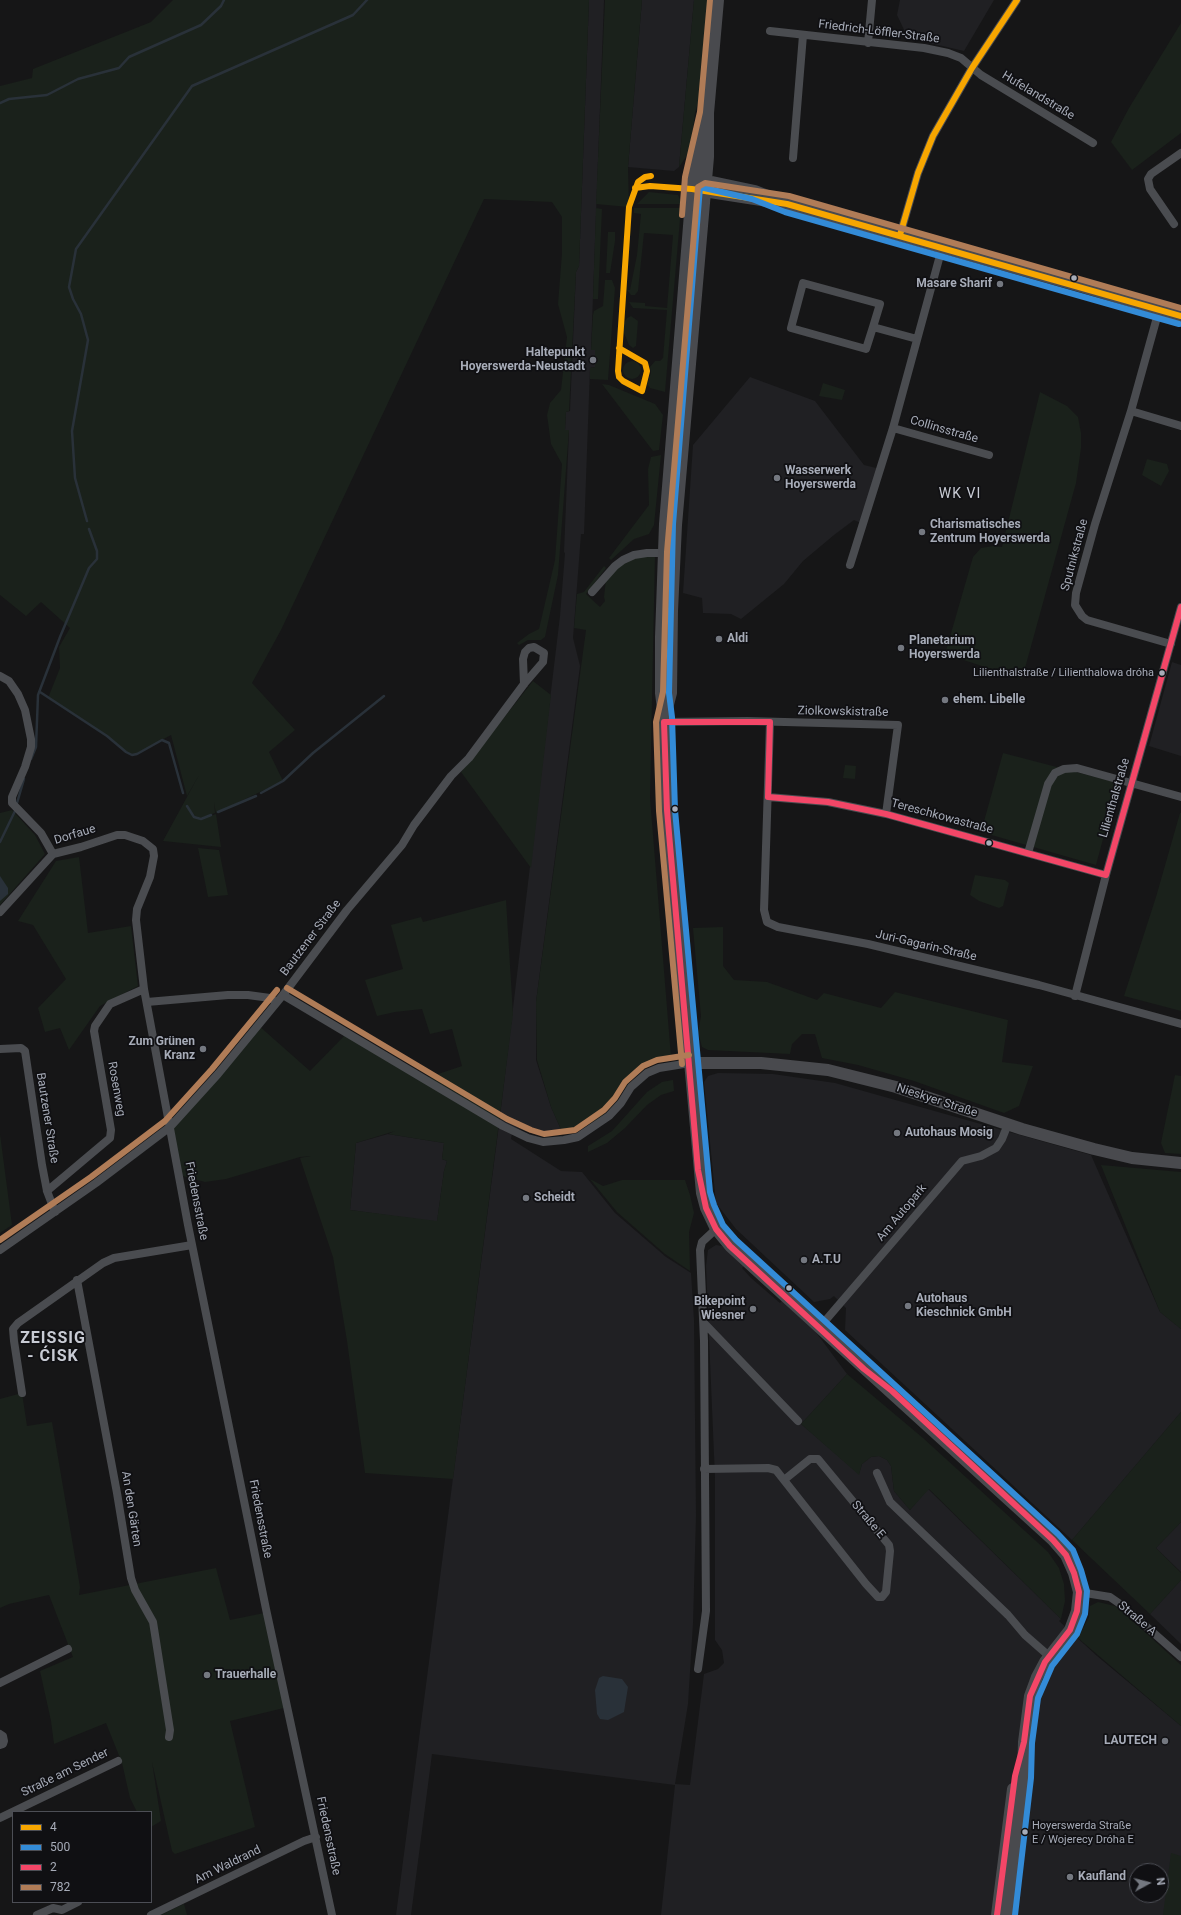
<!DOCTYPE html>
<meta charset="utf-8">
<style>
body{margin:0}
#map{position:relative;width:1181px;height:1915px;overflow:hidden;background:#161617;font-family:Roboto,sans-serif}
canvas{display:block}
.legend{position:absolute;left:12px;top:1811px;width:140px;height:92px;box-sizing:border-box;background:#101013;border:1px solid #4c4e55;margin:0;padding:5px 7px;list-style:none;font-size:12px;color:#a7acb8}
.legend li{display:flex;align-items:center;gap:8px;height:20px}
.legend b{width:20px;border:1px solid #4c4e55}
.north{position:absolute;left:1129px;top:1863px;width:40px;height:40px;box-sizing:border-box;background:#101013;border:1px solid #4c4e55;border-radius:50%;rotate:83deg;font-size:11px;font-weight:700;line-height:16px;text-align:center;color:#a7acb8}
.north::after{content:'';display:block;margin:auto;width:14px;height:18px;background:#747880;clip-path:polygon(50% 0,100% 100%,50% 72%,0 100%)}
</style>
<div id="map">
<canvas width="1181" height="1915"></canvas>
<ul class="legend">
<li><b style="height:5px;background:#f7a600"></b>4</li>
<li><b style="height:5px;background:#338bd7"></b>500</li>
<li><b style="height:5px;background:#f34667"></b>2</li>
<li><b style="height:5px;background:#b07c57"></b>782</li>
</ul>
<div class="north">N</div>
</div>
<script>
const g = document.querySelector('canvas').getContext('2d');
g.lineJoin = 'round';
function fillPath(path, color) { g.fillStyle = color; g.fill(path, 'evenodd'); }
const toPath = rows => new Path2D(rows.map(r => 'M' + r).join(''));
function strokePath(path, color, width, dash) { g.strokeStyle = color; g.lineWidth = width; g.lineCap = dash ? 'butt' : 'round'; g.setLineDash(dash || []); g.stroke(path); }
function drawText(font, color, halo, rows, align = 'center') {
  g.font = font + ' Roboto,sans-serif'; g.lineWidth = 3.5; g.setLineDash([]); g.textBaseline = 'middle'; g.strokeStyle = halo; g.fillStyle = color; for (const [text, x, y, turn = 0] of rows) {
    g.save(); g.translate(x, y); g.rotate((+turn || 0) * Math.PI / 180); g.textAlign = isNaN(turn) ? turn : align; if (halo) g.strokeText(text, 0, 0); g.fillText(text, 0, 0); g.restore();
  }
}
fillPath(toPath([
 [589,0,604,0,591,350,595,350,595,367,590,368,584,534,581,534,573,638,580,666,536,1002,536,1060,551,1107,563,1134,544,1137,513,1127,511,1139,561,1171,582,1172,615,1213,666,1257,691,1273,694,1320,696,1516,693,1623,688,1704,675,1784,690,1785,704,1674,718,1669,724,1663,722,1650,715,1640,715,1478,706,1266,708,1250,716,1245,722,1246,728,1252,744,1266,742,1268,751,1278,780,1303,782,1301,815,1331,847,1374,801,1424,859,1474,862,1464,871,1457,879,1456,887,1460,891,1466,894,1491,910,1510,928,1489,1061,1619,1059,1621,1097,1656,1181,1726,1181,1915,661,1915,675,1785,432,1754,411,1915,396,1915,499,1125,560,616,565,553,564,552,569,431,565,430,566,412,570,411,576,272,579,266],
 [1137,1871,1161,1871,1161,1895,1137,1895],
 [642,0,694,0,679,167,674,171,628,167],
 [900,0,994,0,964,51,908,38,897,15],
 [750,377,815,401,864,465,880,469,863,524,854,520,834,535,803,561,784,584,741,619,731,614,703,613,702,598,683,593,693,445],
 [1172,662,1181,665,1181,756,1149,746],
 [718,1073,773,1074,835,1083,1091,1155,1160,1312,1181,1329,1181,1412,1072,1540,845,1330,846,1308,834,1296,830,1299,814,1302,736,1229,716,1203,704,1082,708,1076],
 [388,1134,444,1143,442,1159,447,1161,444,1171,437,1222,350,1210,356,1143],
 [1181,1522,1181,1572,1156,1548],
 [1181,1580,1181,1644,1150,1614]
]), '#202023');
fillPath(toPath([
 [173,0,589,0,579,266,576,272,569,411,566,412,565,430,569,430,558,575,545,637,541,640,528,640,519,645,517,643,529,634,539,629,555,560,562,464,551,444,547,415,550,403,561,390,567,337,558,304,562,253,562,217,552,202,484,199,281,630,252,683,295,730,269,752,283,781,216,813,214,802,215,813,201,818,195,816,188,807,194,817,201,819,216,814,221,847,163,841,199,775,187,796,171,735,136,754,132,755,126,752,107,736,48,698,60,668,59,647,70,628,41,602,26,616,0,595,0,86,32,78,33,69,151,22],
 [605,0,642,0,628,167,629,207,596,204],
 [694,0,709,0,701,92,695,113,690,151,679,167],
 [1181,23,1181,133,1132,170,1111,142,1129,108],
 [649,192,678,195,682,204,637,204],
 [596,208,602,209,598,299,593,299],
 [634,208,681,208,665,392,650,388,647,384,651,373,650,367,655,361,660,361,663,358,667,310,633,308,629,302,645,303,645,306,667,308,673,235,644,233,638,291,635,295,631,295,627,290,630,290,637,255,641,214,634,213],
 [608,232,615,232,615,241,610,273,606,273],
 [605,280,612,280,615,288,608,380,590,379,590,368,595,367,595,350,591,350,593,315,594,311,603,306],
 [631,316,638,321,636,346,633,348,629,345,624,333,624,323,627,318],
 '623 370a9 9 0 1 1 18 0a9 9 0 1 1-18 0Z',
 [823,383,845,390,842,400,819,396],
 [602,384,609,385,655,404,663,415,659,450,653,451],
 [1040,392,1067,406,1078,417,1081,433,1081,448,1076,483,1022,679,945,654,973,557,981,548,993,546,1002,547],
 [661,455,654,525,649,534,634,539,611,560,609,558,649,505,648,469,651,457],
 [1147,459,1167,464,1169,471,1161,486,1142,475],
 [655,554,650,798,671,1057,649,1063,638,1070,612,1106,601,1117,591,1123,563,1134,551,1107,537,1060,536,1002,586,630,574,628,577,594,584,592,604,566,606,568,586,594,600,607,605,601,604,597,606,579,615,568,638,557],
 [533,681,551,695,531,868,461,772],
 [1003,753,1118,783,1096,865,981,832],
 [845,765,856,766,855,779,843,778],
 [12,810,35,835,45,854,0,905,0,813],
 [1180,813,1181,813,1181,1011,1124,996,1156,897],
 [198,848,219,850,228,895,208,897],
 [79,857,88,933,131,926,138,986,100,1006,69,1050,60,1028,45,1032,38,1008,66,979,33,925,18,921,56,861],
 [975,875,1005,880,1009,883,1003,906,999,908,979,901,970,895],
 [506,900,513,1014,453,1479,365,1473,347,1341,333,1257,300,1158,311,1156,300,1157,226,1179,205,1182,179,1175,170,1127,258,1025,310,1071,347,1033,423,1079,462,1066,452,1029,430,1034,422,1009,395,1012,377,1016,365,980,403,969,391,925,421,917,423,922],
 [395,1131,388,1134,444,1143,442,1159,447,1161,444,1171,437,1221,350,1210,356,1143],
 [723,927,723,966,734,980,767,982,817,1000,824,993,881,1008,895,992,1008,1020,1002,1062,1033,1066,1019,1106,1004,1113,914,1081,858,1065,822,1058,815,1034,802,1034,792,1044,790,1054,708,1050,702,1047,698,1032,701,1016,693,928],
 [1175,1075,1181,1076,1181,1154,1165,1153,1161,1143],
 [673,1080,674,1091,661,1095,647,1105,625,1128,607,1143,588,1152,588,1146,612,1131,647,1092,662,1082],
 [0,1134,12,1225,0,1233],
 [1101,1165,1181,1172,1181,1329,1160,1312],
 [590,1179,603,1186,622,1180,685,1180,690,1195,694,1213,689,1232,690,1271,665,1254,617,1212],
 [847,1374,923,1438,1048,1552,1059,1568,1064,1584,1065,1601,1061,1619,929,1489,910,1510,894,1491,891,1466,887,1460,879,1456,871,1457,862,1464,859,1475,801,1424],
 [22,1393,27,1426,52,1422,80,1587,79,1595,216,1568,230,1620,264,1613,284,1708,230,1721,255,1827,175,1854,172,1851,152,1762,161,1821,151,1827,151,1812,137,1812,130,1798,122,1763,106,1723,54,1744,51,1721,40,1671,73,1657,49,1595,9,1604,0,1608,0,1399],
 [1181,1412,1181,1522,1156,1548,1181,1573,1181,1580,1150,1614,1072,1540],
 [1098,1602,1115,1606,1123,1612,1181,1665,1181,1726,1078,1638,1089,1617,1090,1606],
 [1171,1853,1181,1856,1181,1915,1163,1915],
 [184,1904,187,1915,160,1915]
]), '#1a211b');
fillPath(toPath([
 [0,876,8,888,8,894,0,901],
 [603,1676,622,1679,628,1687,624,1712,608,1720,600,1719,597,1714,595,1690,599,1678]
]), '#293139');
strokePath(toPath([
 [0,103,9,99,47,95,78,79,119,68,129,57,201,25,221,6,224,0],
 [87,521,75,478,72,431,88,340,81,314,73,299,69,287,76,249,192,86,353,15,367,0],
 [40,692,107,736,126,752,132,755,137,754,162,740,169,743,183,793],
 [31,759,36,747,38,695,60,637,89,568,97,559,97,551,89,529],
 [261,793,283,781,313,753,384,696],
 [17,803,24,779],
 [187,806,194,817,201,819,211,815],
 [218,812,256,796],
 [0,842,15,811]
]), '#293139', 2.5);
strokePath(toPath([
 [770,31,924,48,948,53,961,58,981,75,1093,143],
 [868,43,872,0],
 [793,158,803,35],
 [1174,224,1150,189,1148,179,1151,174,1181,153],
 [900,235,918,173,933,136,972,68,1017,0],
 [1159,310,1131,411,1181,426],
 [873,327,866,349,791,328,803,283,880,304,873,327,917,339],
 [1131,411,1095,524,1076,593,1075,605,1082,616,1087,620,1171,644],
 [893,428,989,455],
 [850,565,893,428,942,248],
 [592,592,615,566,623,560,634,555,647,553,668,553],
 [0,676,9,681,18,694,25,710,31,739,31,747,25,767,12,797,12,803,41,833,53,854],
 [664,722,747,721,898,725,886,814],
 [770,722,764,910,767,922,778,927,868,944,1039,985,1181,1024],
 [768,797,828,802,886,814,1106,875],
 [1028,853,1048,784,1055,773,1064,769,1077,768,1181,797],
 [0,912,53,854,81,847,117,835,125,835,143,841,153,849,154,856,150,877,137,909,136,920,144,989,188,1225,266,1609,332,1915],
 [283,995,503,1126,528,1138,543,1142,564,1140,578,1137,609,1116,621,1103,631,1087,647,1073,659,1068,690,1063],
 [1075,996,1106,875,1181,607],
 [147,1002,228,995,248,995,270,998,276,1002],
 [0,1049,21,1048,25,1051,42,1165,47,1191,55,1212],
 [47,1191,110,1138,111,1130,94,1031,95,1026,110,1004,144,989],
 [0,1250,96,1183,170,1127,218,1074,283,995,347,910,402,845,414,825,451,776,469,758,524,684,543,662,544,653,534,647,529,648,525,652,523,659,524,684],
 [77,1280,117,1493,131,1578,135,1590,153,1622,170,1730,169,1737],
 [704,1323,798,1421],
 [819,1328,962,1161,981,1156,996,1148,1002,1139,1008,1124],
 [22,1393,14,1341,13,1329,18,1323,103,1263,114,1258,192,1245],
 [704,1469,768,1468,776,1470,866,1584,878,1597,882,1597,886,1592,890,1551,889,1545,818,1459,810,1459,784,1480],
 [877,1473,890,1502,1008,1615,1025,1635,1049,1656],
 [1079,1592,1110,1597,1123,1606,1181,1657],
 [698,1669,706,1611,704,1341,700,1250,702,1242,716,1229],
 [0,1683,68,1649],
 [0,1734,3,1736,4,1741,3,1744,0,1745],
 [0,1818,118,1761],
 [37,1915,53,1908,62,1910,78,1902],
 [151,1915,304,1841,316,1837]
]), '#4a4c50', 8);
strokePath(toPath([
 [708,113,697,157,692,189,665,524,661,637,661,693,664,717,667,810,702,1193,706,1208,716,1229,730,1246,1053,1540,1066,1555,1074,1573,1079,1592,1077,1611,1070,1630,1045,1662,1037,1677,1030,1696,1024,1742,1023,1777,1007,1915],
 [698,179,755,191,773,198],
 [697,190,787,204,1083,287,1181,316],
 [666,712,671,693,672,611,676,525,708,157,708,113,718,0],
 [690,1063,761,1063,828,1070,896,1087,1022,1129,1094,1149,1132,1158,1181,1163],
 [997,1915,1013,1789]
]), '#494a4e', 12);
strokePath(toPath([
 [635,188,650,186,692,189,787,204,1181,316],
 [900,235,918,173,933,136,972,68,1017,0],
 [619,348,645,363,647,371,642,391],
 [642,391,623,381,619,377,618,371,629,207,638,182,645,177,651,176]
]), '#f7a600', 6);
strokePath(toPath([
 [1015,1915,1031,1778,1032,1743,1038,1698,1052,1666,1077,1634,1085,1614,1087,1591,1081,1570,1073,1550,1058,1534,736,1240,723,1225,714,1205,710,1192,675,810,672,717,669,693,673,524,700,187,752,199,785,212,1179,324]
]), '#338bd7', 6);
strokePath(toPath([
 [664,722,667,810,698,1170,706,1208,716,1229,730,1246,864,1369,892,1391,1053,1540,1066,1555,1074,1573,1079,1592,1077,1611,1070,1630,1045,1662,1030,1696,1024,1742,1015,1776,997,1915],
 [664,722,770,722],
 [768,797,828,802,886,814,1106,875],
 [768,797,770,722],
 [1106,875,1181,607]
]), '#f34667', 6);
strokePath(toPath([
 [682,215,685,177,700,112,710,0],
 [287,988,507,1119,531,1130,544,1134,575,1130,604,1110,615,1098,625,1082,643,1066,657,1060,689,1055],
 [682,1064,659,811,656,722,663,692,667,552,698,187,705,183,789,196,1181,308],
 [0,1240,91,1177,165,1121,212,1069,277,990]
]), '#b07c57', 6);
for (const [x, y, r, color] of [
 [1074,278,3.5,"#a7acb8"],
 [1000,284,4,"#747880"],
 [593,360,4,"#747880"],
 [777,478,4,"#747880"],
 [922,532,4,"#747880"],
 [719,639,4,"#747880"],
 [901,648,4,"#747880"],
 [1162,673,3.5,"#a7acb8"],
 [945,700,4,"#747880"],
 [675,809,3.5,"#a7acb8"],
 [989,843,3.5,"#a7acb8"],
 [203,1049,4,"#747880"],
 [897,1133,4,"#747880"],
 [526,1198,4,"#747880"],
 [804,1260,4,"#747880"],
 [789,1288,3.5,"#a7acb8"],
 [908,1306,4,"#747880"],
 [753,1309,4,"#747880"],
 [207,1675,4,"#747880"],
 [1165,1741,4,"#747880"],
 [1025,1832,3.5,"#a7acb8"],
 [1070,1877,4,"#747880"]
]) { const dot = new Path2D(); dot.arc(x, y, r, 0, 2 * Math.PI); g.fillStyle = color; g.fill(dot); strokePath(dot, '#101013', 1.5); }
drawText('11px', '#a7acb8', '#101013', [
 ["Lilienthalstraße / Lilienthalowa dróha",1154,673],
 ["Hoyerswerda Straße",1032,1826,"left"],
 ["E / Wojerecy Dróha E",1032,1840,"left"]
], 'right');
drawText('12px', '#a7acb8', '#101013', [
 ["Friedrich-Löffler-Straße",879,32,7],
 ["Hufelandstraße",1038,96,31],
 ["Collinsstraße",944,430,16],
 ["Sputnikstraße",1075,555,-75],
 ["Ziolkowskistraße",843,712,1],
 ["Lilienthalstraße",1115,798,-74],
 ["Tereschkowastraße",942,817,15],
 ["Dorfaue",75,835,-17],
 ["Bautzener Straße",311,938,-53],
 ["Juri-Gagarin-Straße",926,946,13],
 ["Rosenweg",116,1089,80],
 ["Nieskyer Straße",937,1101,18],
 ["Bautzener Straße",47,1118,81],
 ["Friedensstraße",196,1201,79],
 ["Am Autopark",902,1213,-50],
 ["An den Gärten",131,1509,81],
 ["Friedensstraße",260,1519,79],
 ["Straße E",868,1520,50],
 ["Straße A",1137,1619,40],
 ["Straße am Sender",65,1773,-26],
 ["Friedensstraße",328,1836,78],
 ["Am Waldrand",228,1865,-26]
]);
drawText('bold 12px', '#a7acb8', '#101013', [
 ["Masare Sharif",992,284,"right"],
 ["Haltepunkt",585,353,"right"],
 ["Hoyerswerda-Neustadt",585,367,"right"],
 ["Wasserwerk",785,471],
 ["Hoyerswerda",785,485],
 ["Charismatisches",930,525],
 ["Zentrum Hoyerswerda",930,539],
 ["Aldi",727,639],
 ["Planetarium",909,641],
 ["Hoyerswerda",909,655],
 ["ehem. Libelle",953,700],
 ["Zum Grünen",195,1042,"right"],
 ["Kranz",195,1056,"right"],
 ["Autohaus Mosig",905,1133],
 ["Scheidt",534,1198],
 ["A.T.U",812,1260],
 ["Autohaus",916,1299],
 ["Kieschnick GmbH",916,1313],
 ["Bikepoint",745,1302,"right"],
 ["Wiesner",745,1316,"right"],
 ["Trauerhalle",215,1675],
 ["LAUTECH",1157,1741,"right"],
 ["Kaufland",1078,1877]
], 'left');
g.letterSpacing = '1px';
drawText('14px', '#c8cbd4', '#101013', [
 ["WK VI",960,494]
]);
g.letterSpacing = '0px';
g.letterSpacing = '1px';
drawText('bold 16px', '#c8cbd4', '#101013', [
 ["ZEISSIG",53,1339],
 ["- ĆISK",53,1357]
]);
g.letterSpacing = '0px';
</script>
